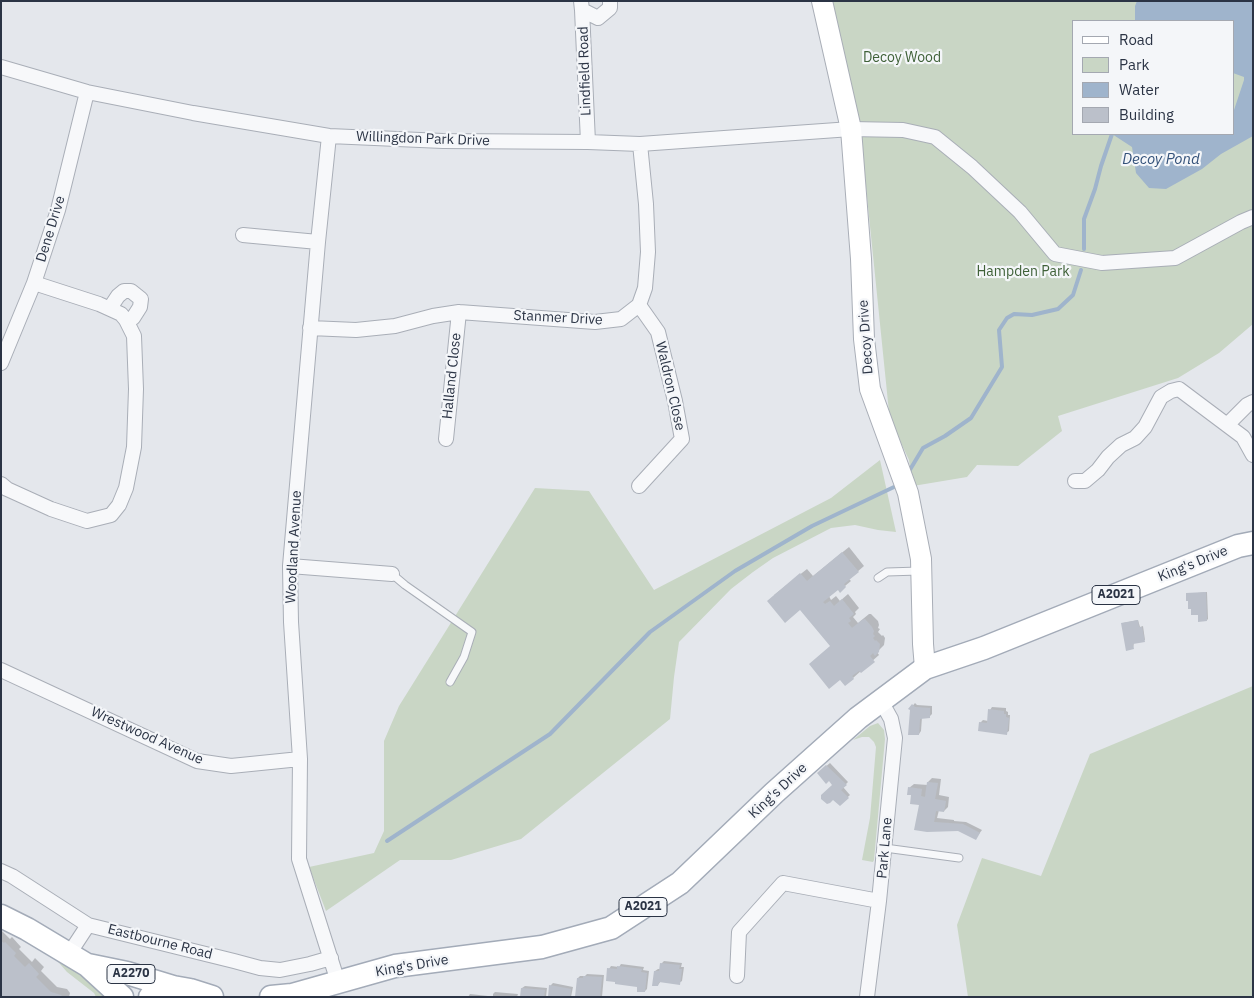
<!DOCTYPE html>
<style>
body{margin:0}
#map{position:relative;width:1254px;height:998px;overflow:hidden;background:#e4e7ec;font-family:"IBM Plex Sans",sans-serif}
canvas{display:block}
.frame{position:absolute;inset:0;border:2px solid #2b3445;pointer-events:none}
.legend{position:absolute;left:1072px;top:20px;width:162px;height:115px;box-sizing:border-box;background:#f4f6f9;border:1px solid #a4a8b1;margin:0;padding:6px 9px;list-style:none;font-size:15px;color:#2b3445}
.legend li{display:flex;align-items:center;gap:10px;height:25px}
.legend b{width:25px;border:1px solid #a4a8b1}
</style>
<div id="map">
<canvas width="1254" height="998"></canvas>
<div class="frame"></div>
<ul class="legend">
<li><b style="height:6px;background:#fff"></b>Road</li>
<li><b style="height:14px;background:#c9d6c5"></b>Park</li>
<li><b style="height:14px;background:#9fb4cc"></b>Water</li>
<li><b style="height:14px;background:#bbc0ca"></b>Building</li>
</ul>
</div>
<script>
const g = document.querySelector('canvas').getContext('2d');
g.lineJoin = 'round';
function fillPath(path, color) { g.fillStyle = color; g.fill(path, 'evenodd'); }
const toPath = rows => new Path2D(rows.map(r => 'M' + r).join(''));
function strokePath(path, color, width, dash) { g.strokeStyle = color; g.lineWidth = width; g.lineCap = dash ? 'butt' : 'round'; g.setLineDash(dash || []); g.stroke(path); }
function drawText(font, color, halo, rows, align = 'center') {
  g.font = font + ' "IBM Plex Sans",sans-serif'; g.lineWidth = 4.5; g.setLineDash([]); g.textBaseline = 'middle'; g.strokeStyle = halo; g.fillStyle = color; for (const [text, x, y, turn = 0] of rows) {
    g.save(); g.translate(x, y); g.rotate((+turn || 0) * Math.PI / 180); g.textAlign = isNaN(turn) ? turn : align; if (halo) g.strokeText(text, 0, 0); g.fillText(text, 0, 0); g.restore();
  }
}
fillPath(toPath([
 [831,1,1253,1,1253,324,1219,353,1178,378,1058,416,1062,431,1018,466,977,465,967,477,913,486,909,460,901,443,889,412,860,128],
 [1073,21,1233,21,1233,134,1073,134],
 [880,460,896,532,878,530,855,525,831,528,773,558,753,572,731,589,679,642,674,677,670,719,521,839,451,860,400,860,326,911,309,867,374,853,384,831,384,741,399,706,535,488,589,491,654,590,831,498],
 [1253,686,1253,997,968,997,957,925,982,858,1041,876,1090,754],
 [878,723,884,730,885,739,874,860,873,862,862,860,870,818,876,747,874,742,869,737,862,737,853,740,870,726],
 [53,956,81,975,106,997,96,997,94,993,67,972]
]), '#c9d6c5');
fillPath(toPath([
 [1137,1,1253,1,1253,136,1221,154,1202,169,1166,189,1149,188,1136,173,1132,147,1112,134,1233,134,1233,113,1244,80,1244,77,1233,73,1233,21,1135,21,1135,6]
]), '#9fb4cc');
fillPath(toPath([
 [849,547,864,566,849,579,851,581,845,586,838,589,829,596,831,600,836,596,840,601,848,594,859,608,855,612,856,614,853,617,858,623,869,614,871,614,878,621,879,625,878,628,880,629,878,632,882,636,883,635,885,638,884,645,877,652,879,655,853,678,831,646,801,608,774,595,807,569,813,576],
 [1207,592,1208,619,1207,620,1199,613,1187,594],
 [1138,620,1140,627,1143,626,1145,640,1134,643,1133,648,1123,623],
 [915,703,917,705,932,706,932,714,929,717,922,717,921,731,919,734,911,710,910,709],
 [992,707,1006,708,1006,711,1008,712,1008,715,1010,715,1009,731,1006,733,980,723,983,720,988,721,990,710],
 [830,763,848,782,843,787,850,795,840,804,834,785,829,779,818,773],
 [932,778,941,779,939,795,949,797,948,807,944,811,939,810,937,818,954,820,954,821,966,822,982,830,976,838,958,830,916,829,920,804,912,794,909,788,914,784,928,785,928,782],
 [1,930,10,939,12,937,21,947,19,949,32,962,35,958,44,967,41,971,57,987,67,989,70,993,69,997,4,997,1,993],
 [664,961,682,963,681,967,684,967,682,981,679,983,661,981,658,985,655,971,658,969,661,969,661,964],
 [621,964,644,967,643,970,649,971,647,989,645,991,639,986,609,969,611,966,619,967],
 [587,974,604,975,602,997,576,997,578,978,580,976,585,976],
 [553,983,573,987,571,997,552,997,550,986],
 [525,986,547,988,546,997,521,997,522,988],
 [495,992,518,994,517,997,493,997,493,994],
 [470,994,488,996,488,997,468,997]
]), '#0003');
strokePath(toPath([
 [1084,249,1084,219,1095,189,1101,166,1112,134],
 [908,473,923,448,945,436,971,418,1002,367,999,330,1007,318,1014,314,1032,315,1058,309,1073,295,1081,270],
 [387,841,550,734,650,632,735,571,812,526,894,487]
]), '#9fb4cc', 4);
fillPath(toPath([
 [842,552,859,572,844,584,846,587,840,593,838,590,823,602,825,604,830,601,834,606,842,599,854,614,849,618,851,621,848,623,852,628,862,620,865,619,872,627,874,631,873,634,875,636,873,638,875,641,876,640,880,644,879,652,875,656,873,653,870,656,875,662,861,673,859,671,852,676,854,679,845,686,840,680,829,689,809,664,830,646,800,610,785,623,767,601,800,573,807,581],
 [1206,592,1207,621,1198,622,1198,615,1191,615,1191,609,1188,609,1188,601,1186,601,1186,593],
 [1138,620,1139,627,1142,627,1145,642,1133,644,1134,649,1126,651,1121,623],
 [912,704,915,707,930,708,930,718,920,719,919,735,908,735,910,710,908,709],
 [988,709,1004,711,1004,714,1006,714,1006,717,1009,718,1007,735,978,731,979,722,987,723],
 [826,765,847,785,841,790,849,798,840,806,833,800,830,803,827,804,821,799,821,795,832,785,829,781,826,784,817,773],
 [927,782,938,783,935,799,946,801,944,812,936,811,934,822,963,824,980,833,976,840,958,831,927,832,914,830,919,805,910,804,911,795,907,795,908,787,922,789,921,796,925,797],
 [1,941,4,943,5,942,16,953,14,956,25,967,29,963,39,974,36,977,51,992,61,995,63,997,3,997,1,995],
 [660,963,680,965,679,969,682,969,680,985,659,982,658,986,652,986,654,971,659,971],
 [617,966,642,969,641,972,647,973,645,992,637,992,637,987,615,984,615,982,606,981,607,968,617,969],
 [583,976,602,977,600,997,575,997,577,978,583,978],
 [549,985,571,989,570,997,548,997],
 [521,988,545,990,544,997,520,997]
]), '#bbc0ca');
const lane = toPath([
 [392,574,405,585,472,632,464,657,450,682],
 [878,578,887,572,919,571],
 [885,848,959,858]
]);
const street = toPath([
 [581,1,582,10,588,142],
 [582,10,598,18,610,8,610,1],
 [1,67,87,92,193,113,329,136,443,141,588,142,640,144,851,129,903,130,935,137,972,167,1020,212,1055,254,1102,263,1175,258,1241,222,1253,217],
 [329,136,318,242,290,566,291,622,300,759,299,859,338,982],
 [243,235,318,242],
 [110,308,118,296,124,291,131,291,141,299,140,307,133,318,126,320],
 [310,328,356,330,395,326,433,316,459,312,595,322,621,319,639,305,645,288,648,252,646,204,640,144],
 [1,363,34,283,58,210,87,92],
 [1227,425,1247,405,1253,402],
 [446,439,459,312],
 [1075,481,1085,481,1098,470,1108,457,1121,445,1135,438,1145,427,1161,397,1171,391,1179,389,1243,437,1253,455],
 [1,484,7,489,51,509,87,521,111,515,119,505,126,488,134,447,136,389,134,336,126,320,121,314,99,304,34,283],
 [639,486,682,439,675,401,658,332,639,305],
 [290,566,392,574],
 [1,670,197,761,231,766,300,759],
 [1,871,12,876,88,925,234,961,260,968,280,970,310,964,331,958],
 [69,954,88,925],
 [737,976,739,932,783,883,879,901],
 [867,997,879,901,895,738,891,719,881,701]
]);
const secondary = toPath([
 [822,1,851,129,861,259,864,339,870,389,908,493,921,559,923,644,925,668]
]);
const primary = toPath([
 [1,916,27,929,87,965,122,997],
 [88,965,127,973,173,987],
 [150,997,158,988,173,987,190,990,212,997],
 [271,997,292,995,395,966,542,947,611,928,680,883,774,793,858,718,925,668,984,648,1238,546,1253,543]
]);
strokePath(lane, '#a9aeb7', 9);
strokePath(street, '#a9aeb7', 16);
strokePath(secondary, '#a9aeb7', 22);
strokePath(primary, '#a3abb8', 25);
strokePath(lane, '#f7f8fa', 7);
strokePath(street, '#f7f8fa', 14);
strokePath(secondary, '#fff', 20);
strokePath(primary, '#fff', 22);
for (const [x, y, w] of [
 [1116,595,48],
 [643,907,48],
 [131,974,48]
]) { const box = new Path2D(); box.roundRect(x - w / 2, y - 9.5, w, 19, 4); g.fillStyle = '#f4f6f9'; g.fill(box); strokePath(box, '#2b3445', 1); }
drawText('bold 12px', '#2b3445', null, [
 ["A2021",1116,595],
 ["A2021",643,907],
 ["A2270",131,974]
]);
drawText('14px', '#3f6138', '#f4f6f9', [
 ["Decoy Wood",902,58],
 ["Hampden Park",1023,272]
]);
drawText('14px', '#2b3445', '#f4f6f9', [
 ["Lindfield Road",585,71,-92],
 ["Willingdon Park Drive",423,139,2],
 ["Dene Drive",51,229,-73],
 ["Stanmer Drive",558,318,3],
 ["Decoy Drive",866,337,-94],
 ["Halland Close",452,376,-84],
 ["Waldron Close",670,386,77],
 ["Woodland Avenue",294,547,-87],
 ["King's Drive",1193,564,-22],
 ["Wrestwood Avenue",147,736,24],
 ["King's Drive",778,791,-43],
 ["Park Lane",885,848,-85],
 ["Eastbourne Road",160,942,14],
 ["King's Drive",412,966,-10]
]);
drawText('italic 15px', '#34527a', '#f4f6f9', [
 ["Decoy Pond",1161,160]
]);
</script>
